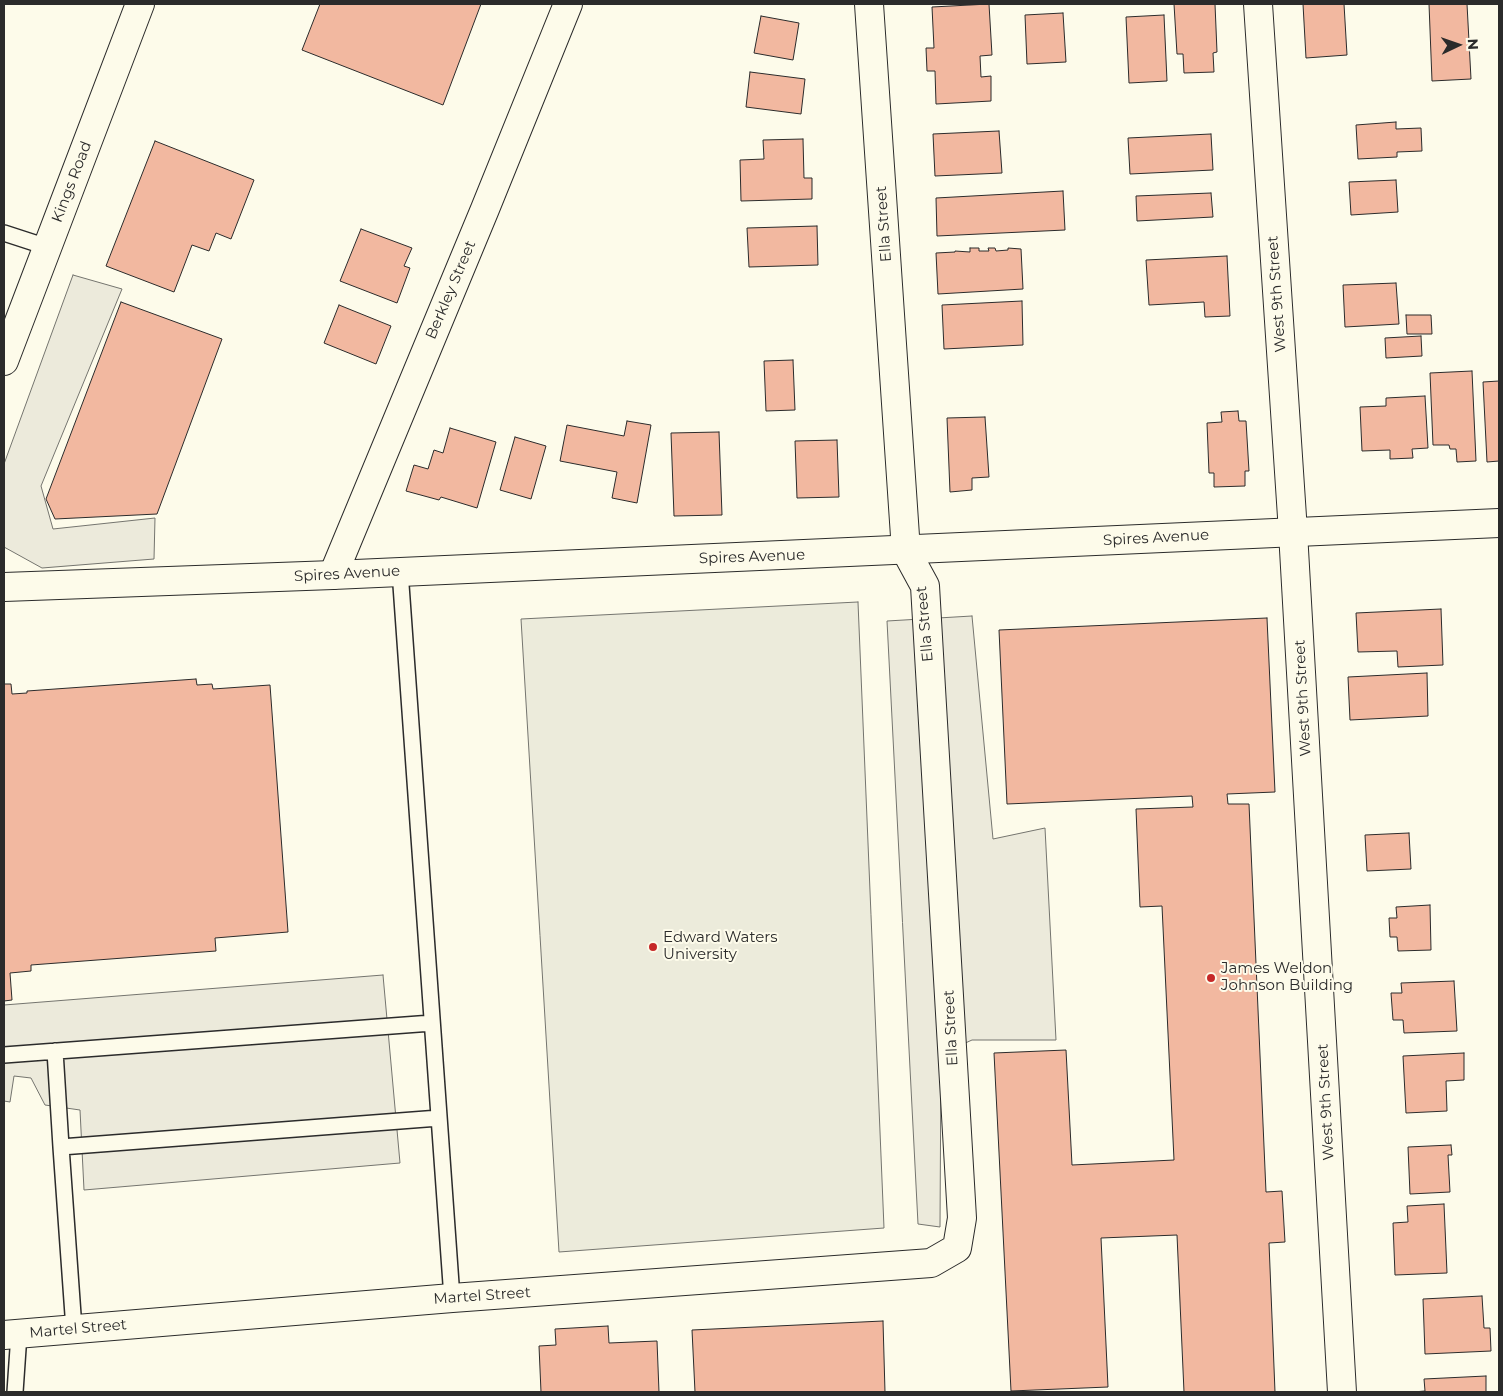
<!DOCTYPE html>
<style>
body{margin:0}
#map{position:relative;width:1503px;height:1396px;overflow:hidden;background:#fdfbea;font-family:Montserrat,sans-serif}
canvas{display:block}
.frame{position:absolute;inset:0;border:5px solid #2b2b2b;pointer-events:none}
.north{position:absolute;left:1433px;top:20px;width:50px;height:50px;-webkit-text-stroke:4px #fdfbea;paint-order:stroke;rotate:87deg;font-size:14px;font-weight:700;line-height:20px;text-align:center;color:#2b2b2b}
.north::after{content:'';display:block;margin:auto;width:18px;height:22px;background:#2b2b2b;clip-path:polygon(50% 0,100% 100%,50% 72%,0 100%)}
</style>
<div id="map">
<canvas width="1503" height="1396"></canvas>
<div class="frame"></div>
<div class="north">N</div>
</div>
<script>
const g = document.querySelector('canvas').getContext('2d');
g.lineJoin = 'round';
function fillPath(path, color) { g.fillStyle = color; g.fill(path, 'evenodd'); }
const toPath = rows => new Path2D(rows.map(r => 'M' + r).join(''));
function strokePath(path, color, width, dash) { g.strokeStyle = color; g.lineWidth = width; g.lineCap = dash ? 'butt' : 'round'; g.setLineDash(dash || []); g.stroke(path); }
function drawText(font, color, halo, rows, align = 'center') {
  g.font = font + ' Montserrat,sans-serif'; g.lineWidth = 4; g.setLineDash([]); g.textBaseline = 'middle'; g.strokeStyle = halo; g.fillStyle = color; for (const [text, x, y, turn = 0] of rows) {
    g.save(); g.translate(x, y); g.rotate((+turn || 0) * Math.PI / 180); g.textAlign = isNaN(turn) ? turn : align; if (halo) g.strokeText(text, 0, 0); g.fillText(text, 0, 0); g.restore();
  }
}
const green = toPath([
 [858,602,884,1228,559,1252,521,619,858,602]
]);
fillPath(green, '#ecebdb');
strokePath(green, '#74746e', 1);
const parking = toPath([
 [73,275,122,289,41,486,53,529,155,518,154,559,42,568,4,547,4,464,73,275],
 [972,616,993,839,1045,828,1056,1040,972,1040,941,1054,940,1227,918,1224,887,621,972,616],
 [383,975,400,1163,84,1190,80,1110,45,1105,31,1078,14,1076,10,1102,4,1101,4,1005,383,975]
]);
fillPath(parking, '#eceadb');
strokePath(parking, '#74746e', 1);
const building = toPath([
 [320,4,481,4,443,105,302,50,320,4],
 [989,4,992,55,980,56,981,77,991,76,991,101,936,104,935,71,927,71,926,48,934,48,932,7,989,4],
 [1174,4,1215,4,1217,52,1213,53,1214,72,1184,73,1183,54,1177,54,1174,4],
 [1303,4,1344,4,1347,55,1306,58,1303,4],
 [1429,4,1467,4,1471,79,1432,81,1429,4],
 [1063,13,1066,62,1027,64,1025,15,1063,13],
 [1164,15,1167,81,1129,83,1126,17,1164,15],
 [761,16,799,23,793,60,754,53,761,16],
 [750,72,805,79,801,114,746,107,750,72],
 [1396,122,1396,129,1421,128,1422,151,1397,152,1397,157,1358,159,1356,125,1396,122],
 [999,131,1002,173,935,176,933,134,999,131],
 [1211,134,1213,170,1130,174,1128,138,1211,134],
 [803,139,804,178,812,178,812,199,741,201,740,160,764,159,763,140,803,139],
 [155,141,254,180,231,239,216,233,209,251,192,245,174,292,106,266,155,141],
 [1396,180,1398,212,1351,215,1349,182,1396,180],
 [1063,191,1065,230,937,236,936,198,1063,191],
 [1211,193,1213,217,1137,221,1136,196,1211,193],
 [817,226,818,265,749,267,747,228,817,226],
 [361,229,412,248,404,266,410,268,397,303,340,281,361,229],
 [970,248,979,248,979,251,989,251,988,248,995,248,996,251,1008,250,1008,248,1021,249,1023,289,938,294,936,253,955,252,955,251,970,252,970,248],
 [1227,256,1230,316,1205,317,1204,302,1149,305,1146,260,1227,256],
 [1396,283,1399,324,1345,327,1343,285,1396,283],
 [1022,301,1023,345,944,349,942,305,1022,301],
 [121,302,222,339,157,514,55,519,46,499,121,302],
 [339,305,391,326,376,364,324,343,339,305],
 [1406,315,1431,315,1432,334,1407,334,1406,315],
 [1421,336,1422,356,1386,358,1385,338,1421,336],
 [793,360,795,410,766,411,764,361,793,360],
 [1472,371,1476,461,1457,462,1456,449,1450,449,1449,445,1433,445,1430,373,1472,371],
 [1499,381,1499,461,1487,462,1483,382,1499,381],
 [1425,396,1428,448,1412,449,1413,458,1390,459,1390,450,1362,451,1360,407,1386,406,1386,398,1425,396],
 [1238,411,1239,421,1246,421,1249,471,1245,471,1245,486,1214,487,1214,473,1209,473,1207,423,1222,422,1221,412,1238,411],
 [985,417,989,477,972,478,972,490,950,492,947,418,985,417],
 [627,421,651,425,637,503,612,498,617,472,560,461,567,425,624,436,627,421],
 [450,428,496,442,477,508,441,497,439,500,406,491,414,465,428,469,434,450,443,453,450,428],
 [719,432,722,515,674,516,671,433,719,432],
 [515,437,546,446,531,499,500,490,515,437],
 [837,440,839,497,797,498,795,441,837,440],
 [1441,609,1443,665,1398,667,1397,651,1358,652,1356,613,1441,609],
 [1267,618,1275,792,1227,794,1228,804,1249,804,1266,1192,1282,1191,1285,1242,1269,1243,1275,1392,1184,1392,1177,1235,1101,1238,1108,1387,1011,1391,994,1053,1066,1050,1072,1165,1174,1160,1162,906,1140,907,1136,809,1193,807,1192,796,1007,804,999,630,1267,618],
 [1427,673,1428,716,1350,720,1348,677,1427,673],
 [196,679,197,685,212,684,213,689,270,685,288,932,215,938,216,951,31,965,31,971,10,973,12,1000,4,1001,4,684,11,684,12,694,27,693,27,691,196,679],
 [1409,833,1411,869,1367,871,1365,835,1409,833],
 [1430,905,1431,950,1398,951,1397,937,1390,937,1389,918,1397,918,1396,907,1430,905],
 [1454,981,1457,1031,1404,1033,1403,1020,1393,1020,1391,993,1402,993,1401,983,1454,981],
 [1464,1053,1464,1080,1446,1081,1447,1111,1406,1113,1403,1056,1464,1053],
 [1451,1145,1452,1155,1448,1155,1450,1192,1410,1194,1408,1147,1451,1145],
 [1444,1204,1447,1273,1395,1275,1393,1223,1408,1222,1407,1206,1444,1204],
 [1482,1296,1484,1328,1490,1328,1491,1351,1425,1354,1423,1299,1482,1296],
 [883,1321,885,1392,695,1392,692,1330,883,1321],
 [608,1326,609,1343,657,1341,659,1392,541,1392,539,1346,556,1345,555,1329,608,1326],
 [1486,1376,1486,1392,1413,1392,1425,1391,1424,1379,1486,1376]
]);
fillPath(building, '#f2b8a0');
strokePath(building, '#2b2b2b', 1);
const lane = toPath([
 [4,233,47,247],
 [400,571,452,1298],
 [55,1051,61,1147,439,1118],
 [4,1055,432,1023],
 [61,1147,74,1329],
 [15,1392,19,1334]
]);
const street = toPath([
 [1258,4,1293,532,1342,1392],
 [333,575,485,209,568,4],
 [4,1335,452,1298,931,1263,957,1248,962,1218,925,586,906,551,869,4]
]);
const secondary = toPath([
 [4,587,333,575,1499,523]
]);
const primary = toPath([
 [4,361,140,4]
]);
strokePath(lane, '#2b2b2b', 18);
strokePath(street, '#2b2b2b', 30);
strokePath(secondary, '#2b2b2b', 30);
strokePath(primary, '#2b2b2b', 30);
strokePath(lane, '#fdfbea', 15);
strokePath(street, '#fdfbea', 28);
strokePath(secondary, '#fdfbea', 28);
strokePath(primary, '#fdfbea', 28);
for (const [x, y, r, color] of [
 [653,947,5,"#c62828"],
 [1211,978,5,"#c62828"]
]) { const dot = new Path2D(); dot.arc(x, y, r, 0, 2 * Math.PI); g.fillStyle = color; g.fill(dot); strokePath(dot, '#fdfbea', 2); }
drawText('15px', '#2b2b2b', '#fdfbea', [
 ["Kings Road",72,182,-69],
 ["Ella Street",884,224,-94],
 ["Berkley Street",451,290,-67],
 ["West 9th Street",1277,294,-94],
 ["Spires Avenue",1156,538,-3],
 ["Spires Avenue",752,557,-2],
 ["Spires Avenue",347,574,-3],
 ["Ella Street",925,624,-95],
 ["West 9th Street",1303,698,-93],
 ["Ella Street",951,1028,-93],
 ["West 9th Street",1326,1102,-93],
 ["Martel Street",482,1296,-4],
 ["Martel Street",78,1329,-5]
]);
drawText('15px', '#2b2b2b', '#fdfbea', [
 ["Edward Waters",663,938],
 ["University",663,955],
 ["James Weldon",1221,969],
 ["Johnson Building",1221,986]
], 'left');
</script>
